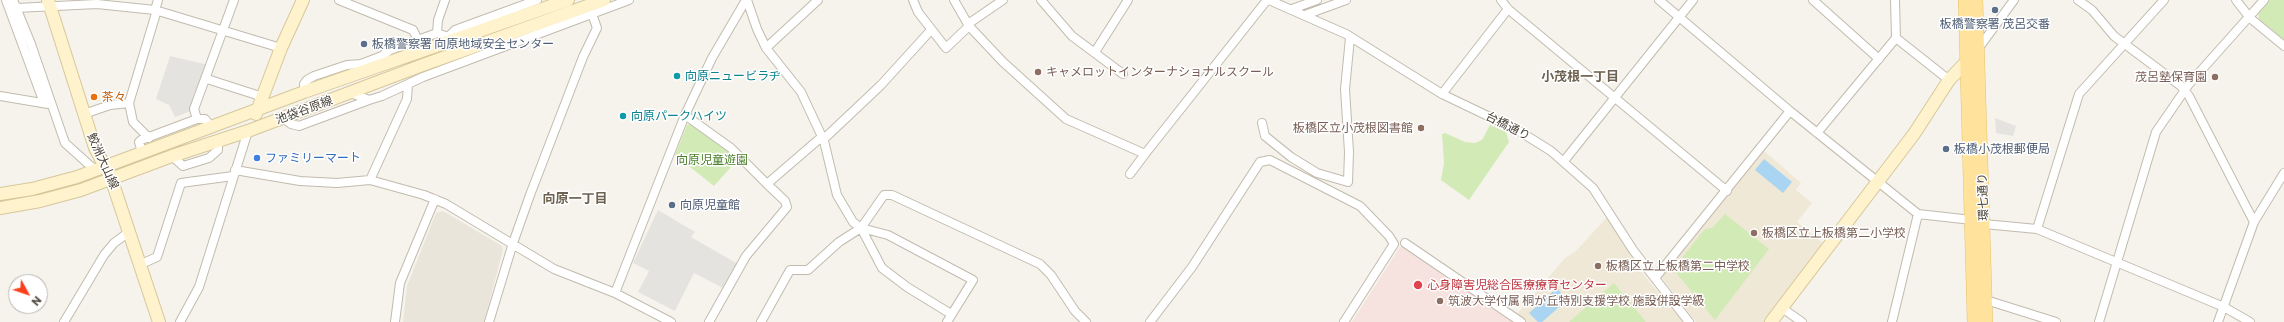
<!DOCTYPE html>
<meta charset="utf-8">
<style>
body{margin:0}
#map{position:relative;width:2284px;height:322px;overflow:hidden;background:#f6f3ec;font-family:Commissioner,sans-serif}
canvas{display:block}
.north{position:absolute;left:8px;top:274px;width:40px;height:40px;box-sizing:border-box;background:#fff;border:1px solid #b7b4b0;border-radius:50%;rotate:130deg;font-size:11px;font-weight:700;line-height:16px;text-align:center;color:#4b4439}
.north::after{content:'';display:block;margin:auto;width:14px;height:18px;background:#fc3f1d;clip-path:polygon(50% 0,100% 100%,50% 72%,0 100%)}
</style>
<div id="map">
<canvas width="2284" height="322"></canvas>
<div class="north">N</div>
</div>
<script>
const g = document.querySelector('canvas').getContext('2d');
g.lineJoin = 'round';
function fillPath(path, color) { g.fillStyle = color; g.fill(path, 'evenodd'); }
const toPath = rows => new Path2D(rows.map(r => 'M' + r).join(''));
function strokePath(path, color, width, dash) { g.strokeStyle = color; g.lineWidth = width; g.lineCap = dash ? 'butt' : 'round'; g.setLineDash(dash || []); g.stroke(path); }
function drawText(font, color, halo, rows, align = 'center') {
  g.font = font + ' Commissioner,"Noto Sans JP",sans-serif'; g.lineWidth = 3; g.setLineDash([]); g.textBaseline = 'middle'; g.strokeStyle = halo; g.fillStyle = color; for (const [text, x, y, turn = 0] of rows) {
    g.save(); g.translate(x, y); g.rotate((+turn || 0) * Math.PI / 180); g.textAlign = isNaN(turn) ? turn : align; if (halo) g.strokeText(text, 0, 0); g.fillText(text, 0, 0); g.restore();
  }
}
fillPath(toPath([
 [443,211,502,246,503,250,484,322,403,322,407,286,436,213]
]), '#eae5da');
fillPath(toPath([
 [1763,150,1801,183,1796,190,1812,203,1797,222,1825,245,1764,322,1696,322,1662,278,1662,275],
 [1607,217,1643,274,1683,322,1527,322,1518,316,1517,314,1565,258,1576,251]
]), '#efe8d6');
fillPath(toPath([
 [1405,246,1516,322,1352,322,1400,247]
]), '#f6e3e0');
fillPath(toPath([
 [2269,0,2284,0,2284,40,2259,19,2258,13],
 [691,124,729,150,738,159,714,186,675,155,687,125],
 [1490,125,1506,132,1509,142,1469,200,1441,180,1444,163,1442,134,1445,133,1465,142,1475,143,1482,140],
 [1725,214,1769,249,1715,320,1673,269,1705,229,1712,228],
 [1614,283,1646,322,1569,322]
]), '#d2eab5');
fillPath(toPath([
 [170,56,209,65,191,111,175,117,169,105,156,99],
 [1995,118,2016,126,2013,136,1996,133],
 [658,210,695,232,691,237,738,264,725,289,694,273,675,311,638,292,649,271,633,263]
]), '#e5e3e0');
fillPath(toPath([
 [1764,159,1792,182,1783,193,1755,170],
 [1557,288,1567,300,1542,322,1538,322,1529,313]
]), '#a9d4f2');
const street = toPath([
 [6,0,44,103],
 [13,0,31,44,65,143,95,170],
 [339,0,413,30,418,40],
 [747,0,757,29,766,48,801,92,824,141,837,195,853,222,861,228,888,235,973,280,947,322],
 [913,0,918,12,946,48,969,26],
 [954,0,969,26,1003,62,1066,119,1145,154,1267,0],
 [1041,0,1072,36,1123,74],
 [1269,0,1346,34,1442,94,1519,131,1551,151,1593,188,1633,250,1689,322],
 [1501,0,1508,9,1727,191],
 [1659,0,1790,111],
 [1813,0,1879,59],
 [1895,0,1896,38,1949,80],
 [2078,0,2092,10,2114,36,2181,86,2189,96,2254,222],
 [2236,0,2250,18,2284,46],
 [16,8,97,4,155,10,281,48],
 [1292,9,1317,0],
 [155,10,158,0],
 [1305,15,1346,0],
 [968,24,1003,0],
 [437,33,438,20,445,0],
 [445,40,455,30,537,0],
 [766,48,818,0],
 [1978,49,2014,0],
 [1095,52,1128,0],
 [207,79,263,97],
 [304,92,304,84,307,80,314,76,347,65,361,64,382,56,390,50,437,33,448,37],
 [351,93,369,100,382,96,423,77,629,0],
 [1442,94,1508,9],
 [0,96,48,104],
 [84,114,110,105,129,103],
 [685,115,731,148,767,184],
 [283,118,291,124,299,126,369,100],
 [197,119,194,109,234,0],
 [1262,123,1265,136,1291,157,1317,173,1348,182,1349,152,1345,89,1350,38],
 [1817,133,1896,38],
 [149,138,133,122,129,103,157,10],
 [142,152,139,142,141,140,197,119,205,119,211,127],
 [172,156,183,166,209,158,218,150,218,140],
 [1564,161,1693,0],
 [235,170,300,181,337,183,370,180,424,195,446,204,554,269,615,293,671,322],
 [1130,174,1145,154],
 [370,180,407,99,408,84],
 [1984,224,2037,229,2224,307,2250,322],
 [861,228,882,268,907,287,951,314],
 [2037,229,2079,94,2164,0],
 [1405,243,1521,322],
 [139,265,157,257,181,183,233,176],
 [1655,278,1790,111,1918,214,1972,220],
 [615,293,685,115,712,58,746,0],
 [1986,300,2056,322],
 [1782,308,1802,322],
 [64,322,104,255,114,243,129,232],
 [180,322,199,287,248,131],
 [395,322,400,283,435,199],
 [489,322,513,243,530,195,583,57,597,28,592,14],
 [709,322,746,256,787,207,785,201,767,184,818,140,827,136,881,85,931,30],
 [761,322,790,270,808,270,839,242,861,228,884,195,892,195,1040,264,1051,275,1075,311,1086,322],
 [1150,322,1192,267,1260,162,1270,160,1360,206,1389,236,1394,244,1344,322],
 [1892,322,1918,214],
 [2099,322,2156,132,2189,84,2264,0],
 [2218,322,2254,222,2284,173]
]);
const secondary = toPath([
 [48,0,95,148,111,178,159,322],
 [256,114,281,48,303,0],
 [0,194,32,189,77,177,304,92,568,0],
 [0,208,40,201,81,190,172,156,248,131,420,66,604,0],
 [1771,322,1914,134,1949,80,1967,61]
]);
const primary = toPath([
 [1965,0,1974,322],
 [1976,0,1986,322]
]);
strokePath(street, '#c2bbae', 10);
strokePath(secondary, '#d6c79b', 14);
strokePath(primary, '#e6c16a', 14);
strokePath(street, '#fff', 8);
strokePath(secondary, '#fff3cd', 12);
strokePath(primary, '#ffe39c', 13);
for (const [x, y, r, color] of [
 [1995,10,4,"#5c6f8a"],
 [364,44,4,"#5c6f8a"],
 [1038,72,4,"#8d6e63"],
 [677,76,4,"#0f9aa8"],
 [2215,77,4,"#8d6e63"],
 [94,97,4,"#e8710a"],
 [623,116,4,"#0f9aa8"],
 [1421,128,4,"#8d6e63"],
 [1946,149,4,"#5c6f8a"],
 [257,158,4,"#3f7fe0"],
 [672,205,4,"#5c6f8a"],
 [1754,233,4,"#8d6e63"],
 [1598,266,4,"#8d6e63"],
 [1418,285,5,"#e0444e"],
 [1440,301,4,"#8d6e63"]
]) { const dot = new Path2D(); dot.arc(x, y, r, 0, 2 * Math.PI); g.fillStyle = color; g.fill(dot); strokePath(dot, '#fff', 1.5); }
drawText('12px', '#4e5e75', '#fff', [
 ["板橋警察署 茂呂交番",1995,24,"center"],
 ["板橋警察署 向原地域安全センター",372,44],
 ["板橋小茂根郵便局",1954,149],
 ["向原児童館",680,205]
], 'left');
drawText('12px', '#785e54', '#fff', [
 ["キャメロットインターナショナルスクール",1046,72],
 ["茂呂塾保育園",2207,77,"right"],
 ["板橋区立小茂根図書館",1413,128,"right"],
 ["板橋区立上板橋第二小学校",1762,233],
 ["板橋区立上板橋第二中学校",1606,266],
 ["筑波大学付属 桐が丘特別支援学校 施設併設学級",1448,301]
], 'left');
drawText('12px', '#0d838f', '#fff', [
 ["向原ニュービラヂ",685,76],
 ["向原パークハイツ",631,116]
], 'left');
drawText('12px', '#c56008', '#fff', [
 ["茶々",102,97]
], 'left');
drawText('12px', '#4b4439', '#fff', [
 ["池袋谷原線",304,110,-20],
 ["台橋通り",1508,126,27],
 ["鮫洲大山線",103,161,66],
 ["環七通り",1983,197,-92]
]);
drawText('12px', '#366cbe', '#fff', [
 ["ファミリーマート",265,158]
], 'left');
drawText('12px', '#4a7f2a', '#fff', [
 ["向原児童遊園",712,160]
]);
drawText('12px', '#be3a42', '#fff', [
 ["心身障害児総合医療療育センター",1427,285]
], 'left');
drawText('bold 13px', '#6e6250', '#fff', [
 ["小茂根一丁目",1580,77],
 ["向原一丁目",575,199]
]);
</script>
